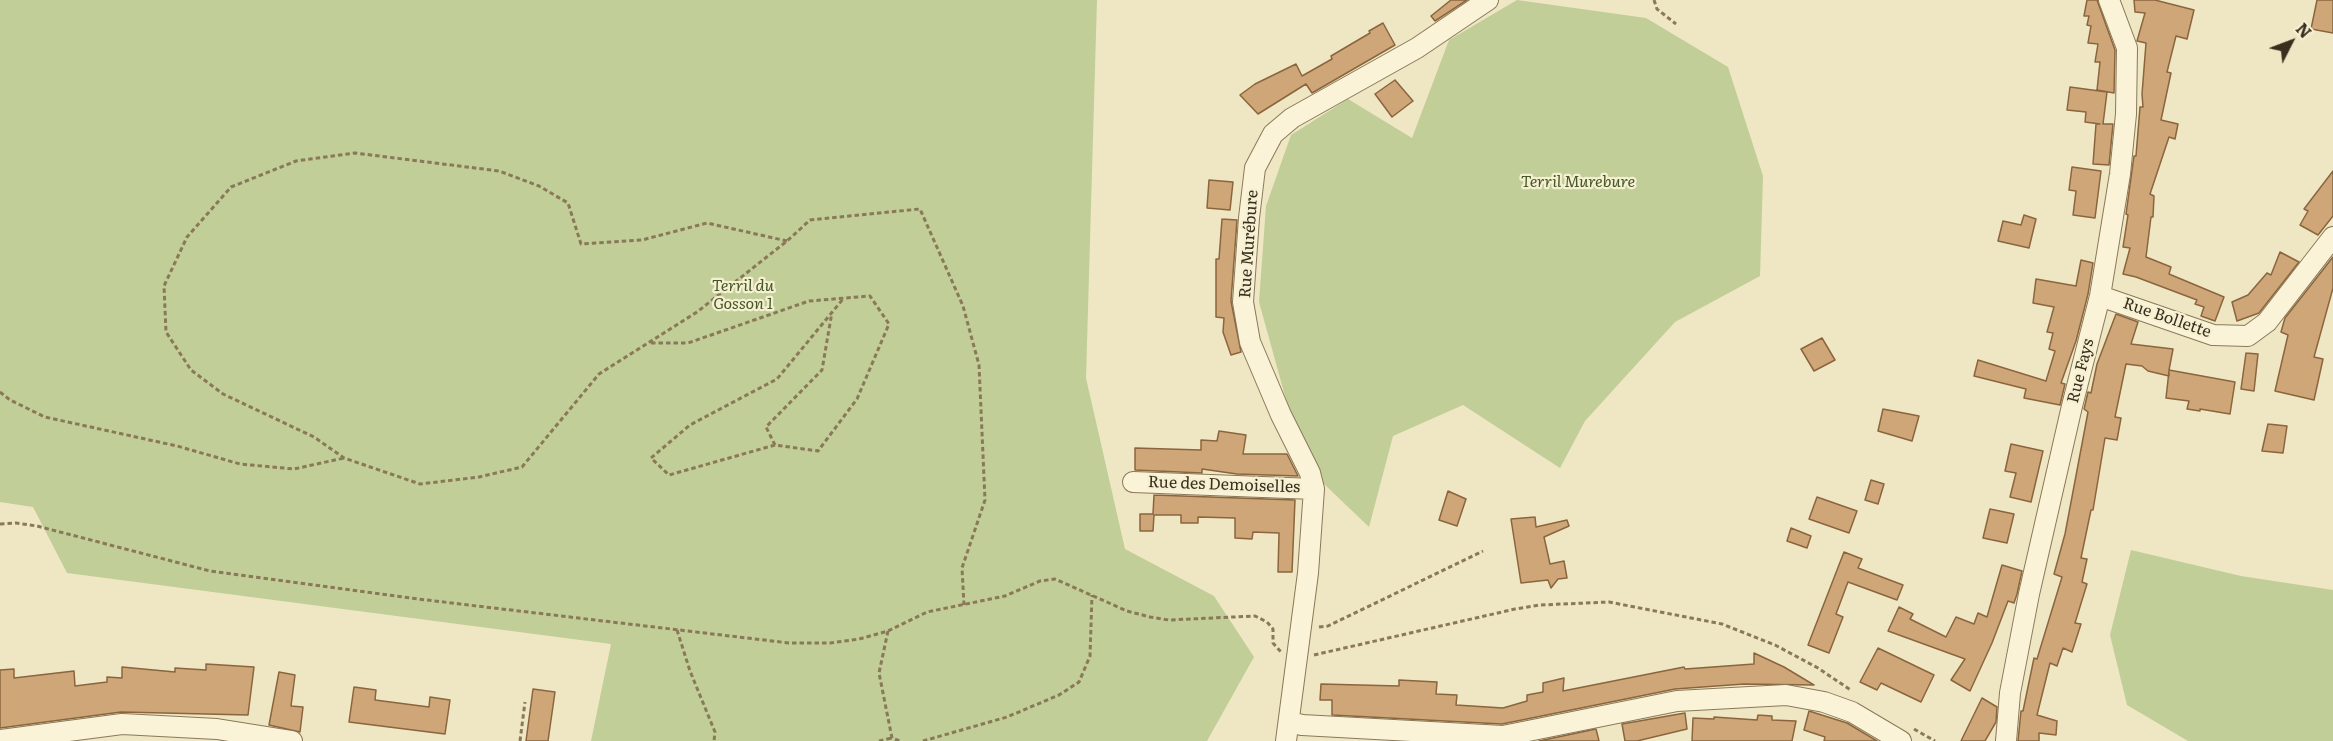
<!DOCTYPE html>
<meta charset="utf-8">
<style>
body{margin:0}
#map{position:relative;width:2333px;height:741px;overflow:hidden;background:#efe7c3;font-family:Literata,serif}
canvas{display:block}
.north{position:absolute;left:2261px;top:12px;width:60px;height:60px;-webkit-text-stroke:4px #f6f0d3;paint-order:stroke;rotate:48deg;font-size:16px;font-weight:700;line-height:24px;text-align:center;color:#3a2f1e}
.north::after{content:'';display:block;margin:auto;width:21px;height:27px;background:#3a2f1e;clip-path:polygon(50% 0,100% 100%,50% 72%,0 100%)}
</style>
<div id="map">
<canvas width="2333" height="741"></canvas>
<div class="north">N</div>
</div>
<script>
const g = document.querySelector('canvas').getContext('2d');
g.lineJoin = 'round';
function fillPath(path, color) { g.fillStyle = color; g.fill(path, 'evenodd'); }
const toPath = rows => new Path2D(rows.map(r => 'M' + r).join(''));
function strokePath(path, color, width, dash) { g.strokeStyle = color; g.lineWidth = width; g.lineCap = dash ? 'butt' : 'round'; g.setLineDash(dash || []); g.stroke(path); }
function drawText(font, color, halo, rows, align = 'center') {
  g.font = font + ' Literata,serif'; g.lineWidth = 4.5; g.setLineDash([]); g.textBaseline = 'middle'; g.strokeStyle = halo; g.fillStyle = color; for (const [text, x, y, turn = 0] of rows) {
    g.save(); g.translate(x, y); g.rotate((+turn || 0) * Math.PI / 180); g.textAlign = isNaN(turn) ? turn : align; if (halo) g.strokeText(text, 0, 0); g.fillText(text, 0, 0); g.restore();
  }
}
fillPath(toPath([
 [0,0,1097,0,1086,378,1125,549,1214,596,1254,657,1207,741,591,741,611,644,67,573,33,507,0,502],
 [1517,0,1646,18,1728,67,1763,176,1760,276,1675,322,1585,421,1560,468,1463,405,1393,436,1369,527,1323,483,1290,414,1259,302,1266,206,1291,135,1348,99,1412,138,1449,40],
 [2131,550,2241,576,2333,590,2333,741,2188,741,2127,705,2110,635]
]), '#c1ce97');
const building = toPath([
 [1451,0,1467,0,1435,21,1431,16,1451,0],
 [2087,0,2097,0,2115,50,2114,93,2097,90,2100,62,2095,62,2098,44,2088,43,2091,26,2087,25,2089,16,2084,16,2087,0],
 [2134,0,2155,0,2194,10,2187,39,2176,36,2167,72,2171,73,2161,120,2178,124,2175,139,2169,137,2150,194,2154,196,2153,217,2151,217,2146,257,2171,267,2169,274,2224,297,2215,321,2201,316,2204,307,2195,304,2197,300,2136,277,2123,274,2130,248,2123,247,2128,215,2126,214,2134,156,2136,156,2140,107,2143,107,2142,94,2146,43,2137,41,2145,13,2135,12,2134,0],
 [2317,0,2333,0,2333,33,2311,29,2317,0],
 [1383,23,1395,45,1312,93,1306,84,1258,114,1240,95,1255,84,1296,64,1302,76,1332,59,1331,56,1370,33,1369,31,1383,23],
 [1395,80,1413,101,1392,117,1375,94,1395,80],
 [2070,87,2107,92,2103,124,2113,124,2109,165,2093,164,2096,124,2100,124,2085,122,2086,112,2067,110,2070,87],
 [2072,167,2101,171,2095,218,2073,215,2076,191,2069,190,2072,167],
 [2333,171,2333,216,2318,235,2300,225,2308,211,2304,209,2333,171],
 [1209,180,1233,182,1230,210,1207,208,1209,180],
 [2024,215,2036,219,2029,248,1998,241,2003,221,2021,225,2024,215],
 [1222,219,1237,220,1231,301,1241,352,1231,355,1223,332,1224,318,1216,317,1216,259,1219,259,1222,219],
 [2280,252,2299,262,2259,313,2237,321,2232,302,2248,295,2267,273,2271,275,2280,252],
 [2333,257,2333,288,2314,357,2323,359,2314,400,2275,391,2288,335,2281,332,2285,318,2333,257],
 [2081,260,2093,263,2088,294,2076,341,2061,383,2065,384,2060,405,2024,398,2026,389,1974,376,1978,360,2046,381,2055,351,2049,349,2053,333,2047,332,2054,307,2033,303,2036,279,2076,286,2081,260],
 [2116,314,2138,322,2131,344,2173,349,2169,370,2235,382,2230,414,2200,409,2200,411,2187,409,2189,401,2166,398,2169,371,2169,376,2148,371,2142,366,2126,364,2115,417,2121,418,2117,440,2105,438,2093,510,2091,510,2081,558,2087,559,2082,582,2087,584,2075,623,2081,624,2072,652,2063,648,2057,666,2050,663,2037,715,2057,721,2056,735,2039,733,2039,741,2018,741,2021,711,2023,711,2034,658,2037,659,2062,577,2054,574,2065,534,2088,412,2084,409,2088,392,2091,393,2097,364,2116,314],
 [1822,338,1835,360,1814,371,1801,349,1822,338],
 [2246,353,2258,354,2254,391,2241,389,2246,353],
 [1883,409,1919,416,1912,441,1878,431,1883,409],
 [2268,424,2287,426,2283,453,2262,451,2268,424],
 [1219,431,1246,435,1243,454,1287,454,1298,476,1237,474,1202,469,1202,473,1135,470,1135,448,1201,450,1201,440,1217,441,1219,431],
 [2011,444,2043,451,2031,502,2010,497,2016,473,2005,471,2011,444],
 [1871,480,1884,484,1878,504,1865,500,1871,480],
 [1448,491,1466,499,1457,526,1439,520,1448,491],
 [1154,495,1295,500,1292,572,1278,572,1279,533,1253,532,1252,539,1235,538,1235,518,1198,517,1198,523,1181,523,1181,515,1154,515,1153,531,1140,531,1140,514,1153,514,1154,495],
 [1817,497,1857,511,1849,533,1809,519,1817,497],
 [1990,509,2014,514,2007,543,1983,538,1990,509],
 [1535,517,1536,527,1567,520,1569,526,1544,537,1550,564,1564,561,1567,578,1558,579,1551,588,1548,580,1521,583,1511,519,1535,517],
 [1791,528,1811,536,1807,548,1787,541,1791,528],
 [1844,552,1862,559,1858,568,1903,585,1897,600,1848,582,1836,614,1843,617,1829,653,1808,645,1844,552],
 [2002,565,2022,571,2017,594,2014,603,2008,601,1992,643,1970,691,1951,680,1965,659,1888,631,1899,607,1913,614,1910,619,1946,637,1956,617,1974,624,1978,613,1987,617,2002,565],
 [1878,648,1934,675,1921,702,1881,683,1877,690,1860,682,1878,648],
 [1754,653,1784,667,1814,685,1744,684,1675,689,1502,724,1332,715,1332,700,1320,700,1321,684,1399,686,1399,680,1437,682,1436,694,1457,695,1456,705,1503,708,1527,701,1527,695,1543,692,1543,683,1564,678,1563,691,1684,667,1685,669,1754,664,1754,653],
 [206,664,254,667,248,715,121,712,0,728,0,670,14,669,14,678,74,671,75,686,107,682,107,677,122,678,122,667,175,672,175,668,206,670,206,664],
 [279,672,295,675,291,706,303,707,300,732,269,725,279,672],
 [354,687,376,690,375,700,429,707,430,697,450,700,445,734,349,722,354,687],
 [533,689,555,692,548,741,526,741,533,689],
 [1982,698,1997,707,1996,722,1985,741,1961,741,1982,698],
 [1809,711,1847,723,1877,741,1824,741,1825,737,1804,730,1809,711],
 [1685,713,1687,729,1637,741,1625,741,1622,724,1685,713],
 [1758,715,1772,716,1772,720,1796,721,1792,741,1692,741,1693,718,1714,719,1714,717,1757,720,1758,715],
 [1596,729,1599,741,1539,741,1596,729]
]);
fillPath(building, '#cea678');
strokePath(building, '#8a653e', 1.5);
const street = toPath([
 [2100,296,2213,335,2248,336,2267,322,2333,237],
 [1133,482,1314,489],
 [1290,722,1302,725,1503,736,1677,701,1786,695,1824,702,1852,712,1901,741],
 [0,740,122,724,217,729,292,741],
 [1286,741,1308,573,1314,489,1310,473,1281,415,1250,342,1243,302,1249,218,1255,168,1273,134,1292,118,1417,48,1488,0],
 [2006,741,2010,693,2029,594,2072,406,2100,296,2120,174,2126,114,2127,48,2109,0]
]);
strokePath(street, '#8a7959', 22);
strokePath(toPath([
 [1654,0,1657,9,1676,24],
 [787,241,707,223,642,240,581,244,568,203,539,186,499,171,355,153,296,161,231,187,187,237,164,286,166,332,191,370,223,394,314,437,344,458,420,484,479,477,522,467,599,374,697,312,787,241,810,220,920,209,963,306,979,365,985,500,962,568,964,605],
 [651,343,688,343,809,301,870,296,889,324,857,399,818,451,775,445,766,427,822,370,832,312],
 [0,392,10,400,45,417,177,446,240,464,294,469,344,458],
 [775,445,669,475,651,458,690,425,777,379,843,299],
 [0,524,16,523,37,526,210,571,418,599,789,643,830,643,859,639,888,631,927,612,1005,596,1040,581,1055,579,1127,611,1150,617,1169,620,1255,616,1267,622,1273,629,1273,643,1281,652],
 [1319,627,1328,626,1483,551],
 [677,630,690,671,715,732,714,741],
 [888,631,879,673,892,738,900,741],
 [1314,655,1515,609,1540,605,1609,602,1722,624,1775,645,1818,668,1852,691],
 [1914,729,1935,741],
 [520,741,525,702],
 [879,741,892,738],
 [923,741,1007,717,1059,695,1079,682,1090,656,1092,595]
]), '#8a7959', 3, [4.5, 3]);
strokePath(street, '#faf3d7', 20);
drawText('italic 16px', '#445724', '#f6f0d3', [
 ["Terril Murebure",1578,182],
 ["Terril du",743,286],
 ["Gosson 1",743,304]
]);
drawText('16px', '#3a2f1e', '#f6f0d3', [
 ["Rue Murébure",1249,244,-86],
 ["Rue Bollette",2167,318,19],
 ["Rue Fays",2081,371,-76],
 ["Rue des Demoiselles",1224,485,2]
]);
</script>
